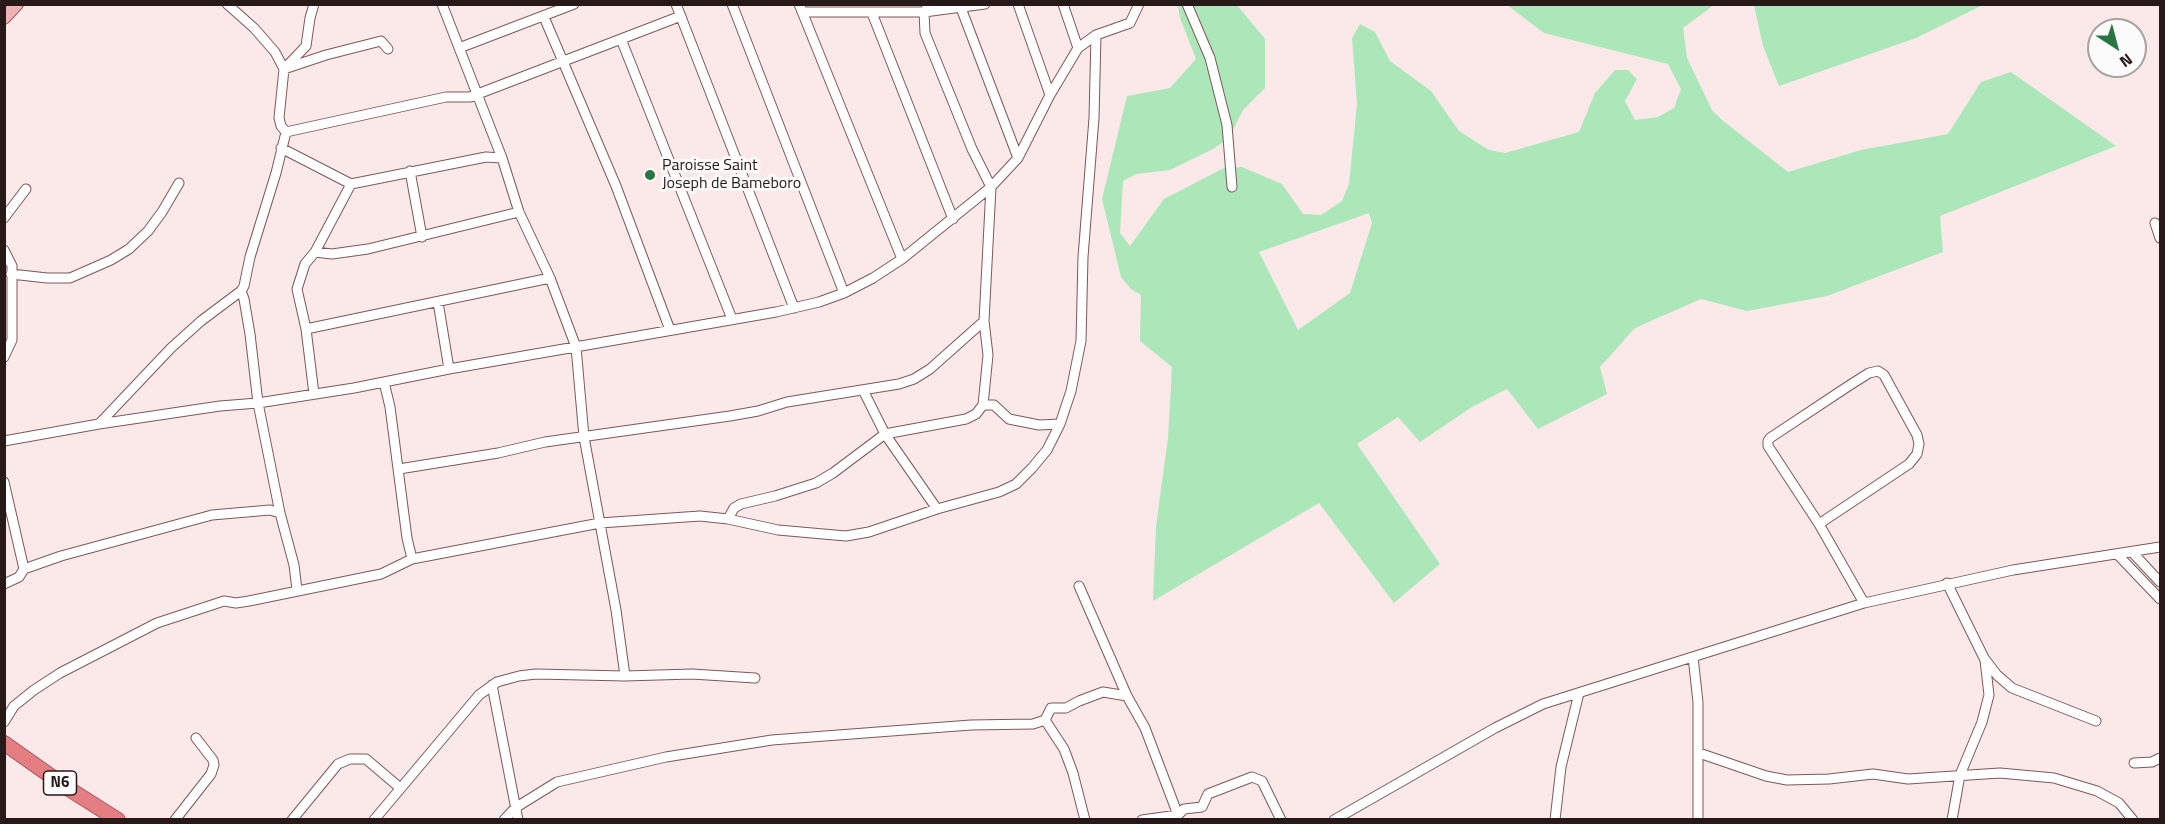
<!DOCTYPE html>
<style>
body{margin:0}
#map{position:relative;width:2165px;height:824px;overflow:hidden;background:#fbe9e9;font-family:"Titillium Web",sans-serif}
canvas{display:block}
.frame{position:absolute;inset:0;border:6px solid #281919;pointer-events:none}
.north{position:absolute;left:2087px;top:18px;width:60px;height:60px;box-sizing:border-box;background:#fbfbfb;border:2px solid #a7a1a1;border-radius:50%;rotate:144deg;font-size:16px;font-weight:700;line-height:24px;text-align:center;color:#281919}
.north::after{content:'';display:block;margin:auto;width:21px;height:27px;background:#2b7542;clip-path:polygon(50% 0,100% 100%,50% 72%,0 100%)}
</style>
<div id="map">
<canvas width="2165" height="824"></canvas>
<div class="frame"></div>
<div class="north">N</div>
</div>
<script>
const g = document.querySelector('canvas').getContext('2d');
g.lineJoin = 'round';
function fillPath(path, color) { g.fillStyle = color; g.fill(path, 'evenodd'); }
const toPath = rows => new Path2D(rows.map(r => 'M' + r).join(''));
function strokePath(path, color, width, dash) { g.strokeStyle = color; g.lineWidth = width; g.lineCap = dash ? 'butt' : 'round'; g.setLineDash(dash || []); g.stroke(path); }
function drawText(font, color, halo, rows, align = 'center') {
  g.font = font + ' "Titillium Web",sans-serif'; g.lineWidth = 6; g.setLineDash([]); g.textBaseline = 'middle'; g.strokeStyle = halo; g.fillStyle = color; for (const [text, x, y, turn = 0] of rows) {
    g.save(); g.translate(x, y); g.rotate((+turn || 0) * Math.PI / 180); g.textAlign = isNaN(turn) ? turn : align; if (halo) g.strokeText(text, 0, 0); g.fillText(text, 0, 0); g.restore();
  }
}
fillPath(toPath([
 [1178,5,1237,5,1265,39,1265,88,1243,110,1229,138,1213,149,1170,170,1136,174,1123,181,1120,233,1130,246,1164,199,1224,168,1242,167,1282,184,1303,214,1321,215,1342,201,1349,184,1357,104,1352,38,1360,24,1375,32,1390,61,1431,91,1459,131,1489,150,1505,153,1579,132,1595,93,1615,70,1628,70,1637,79,1625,101,1635,120,1658,117,1674,108,1681,89,1668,64,1544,33,1507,5,1714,5,1683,28,1687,58,1712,110,1722,120,1788,172,1861,150,1948,134,1981,82,2011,72,2116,146,1940,216,1943,252,1827,296,1747,311,1701,299,1635,328,1600,367,1607,394,1538,429,1507,389,1472,407,1420,442,1398,417,1357,444,1440,564,1394,603,1319,503,1153,601,1156,526,1168,438,1172,367,1140,341,1141,295,1131,289,1121,277,1102,199,1127,96,1170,88,1196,59,1180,18],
 [1369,213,1372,223,1350,293,1298,330,1259,252],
 [1754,5,1754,4,1983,5,1916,38,1779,86,1763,46]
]), '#abe7b8');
const minor = toPath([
 [227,4,254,28,275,52,284,69,326,55,381,41,388,49],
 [442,4,502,158,519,212,550,278,576,347,584,437,616,610,625,676],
 [676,4,794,308],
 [732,4,844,293],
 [799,4,902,259],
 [1018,4,1050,95],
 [1063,4,1078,48],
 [1187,4,1210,58,1227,125,1232,187],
 [961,8,1018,158],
 [802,12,924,12,985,4],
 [872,13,953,219],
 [544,17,616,186,670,330],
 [621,39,732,319],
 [459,48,574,4],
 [286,132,446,97,470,97,681,16],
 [281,148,351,184,486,157,502,158],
 [410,171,422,237],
 [4,218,26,189],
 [2155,223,2160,238],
 [4,250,12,266,12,340,4,357],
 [315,252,351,184],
 [11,274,47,278,70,278,111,260,129,249,148,231,162,212,179,183],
 [438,302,449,369],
 [306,329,550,278],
 [384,382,390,407,407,538,412,559],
 [863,390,885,434,937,509],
 [314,394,306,329,297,289,305,264,315,252,332,254,368,249,519,212],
 [983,405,994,405,1009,419,1039,425,1060,424],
 [99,424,171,348,201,321,241,291],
 [4,441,99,424,220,406,258,403,354,388,449,369,776,312,819,302,844,293,873,278,902,259,991,187,1018,158,1050,95,1078,48,1096,35,1130,23,1139,4],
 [399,469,498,453,545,442,730,416,758,411,787,402,899,384,914,379,930,369,984,321],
 [4,482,24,569,19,577,4,584],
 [728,519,734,508,741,504,775,496,816,483,833,473,885,434,966,419,976,414,983,405,988,355,984,321,991,187,972,149,925,33,924,12,930,4],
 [1819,524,1909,464,1917,454,1919,444,1917,435,1884,375,1878,371,1869,373,1850,385,1770,438,1768,441,1768,446,1819,524,1864,603],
 [2132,552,2160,582],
 [2117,554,2160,599],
 [24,569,61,556,212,515,270,510,280,513],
 [1947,583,1984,658,1997,675,2012,688,2096,721],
 [1079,586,1127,696,1145,728,1178,815],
 [297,590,294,565,280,513,258,403,250,334,244,299,241,291,244,286,250,257,276,173,286,132,281,126,279,118,284,69,306,46,310,18,314,4],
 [1693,657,1698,702,1698,820],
 [492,685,518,820],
 [1045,720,1051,708,1066,708,1079,701,1103,692,1127,696],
 [4,722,14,706,34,690,60,673,157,623,224,601,236,603,249,601,381,574,412,559,600,523,700,516,728,519,778,530,846,536,869,532,937,509,999,492,1016,484,1032,468,1047,450,1060,424,1071,391,1081,341,1083,257,1094,118,1096,35],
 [1699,753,1766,776,1787,780,1829,779,1873,774,1908,779,2000,773,2054,778,2097,791,2119,803,2133,820],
 [2134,763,2152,762,2160,758],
 [175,820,211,774,214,765,213,760,196,738],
 [292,820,338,764,350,759,366,759,399,787],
 [374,820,479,695,497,682,519,676,536,674,625,676,692,674,755,678],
 [504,820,515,808,557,782,666,757,772,740,971,725,1033,724,1045,720,1064,749,1073,773,1085,820],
 [1142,820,1178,815,1184,809,1202,807,1208,794,1252,777,1262,781,1281,820],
 [1334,820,1495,728,1543,704,1864,603,2013,570,2160,547],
 [1555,820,1561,767,1579,693],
 [1952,820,1960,775,1982,722,1989,695,1985,660]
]);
const major = toPath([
 [4,18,17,4]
]);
const highway = toPath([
 [4,743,69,789,118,820]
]);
strokePath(minor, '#7d5859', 11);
strokePath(major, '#a35b5e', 14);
strokePath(highway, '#a35b5e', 16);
strokePath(minor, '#fff', 9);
strokePath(major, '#efb2b5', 12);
strokePath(highway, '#e57e83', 14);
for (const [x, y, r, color] of [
 [650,175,6,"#2b7542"]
]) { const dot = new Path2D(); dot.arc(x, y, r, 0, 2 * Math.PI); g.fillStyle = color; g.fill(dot); strokePath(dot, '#fbfbfb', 2); }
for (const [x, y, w] of [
 [60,783,33]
]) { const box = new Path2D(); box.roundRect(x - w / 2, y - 12, w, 24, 4.5); g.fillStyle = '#fbfbfb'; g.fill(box); strokePath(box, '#281919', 1.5); }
drawText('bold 15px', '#281919', null, [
 ["N6",60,783]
]);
drawText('16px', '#281919', '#fbfbfb', [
 ["Paroisse Saint",662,166],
 ["Joseph de Bameboro",662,184]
], 'left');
</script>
